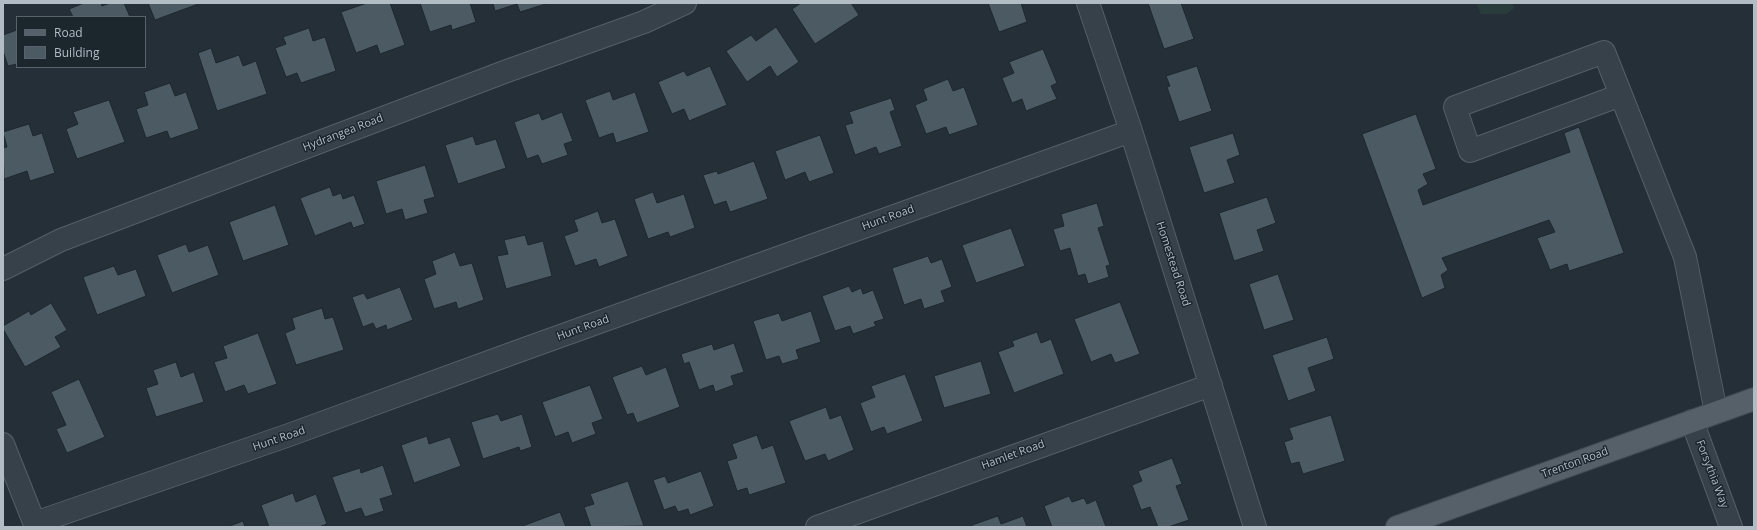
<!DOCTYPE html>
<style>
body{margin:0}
#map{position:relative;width:1757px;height:530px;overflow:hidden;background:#242f38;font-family:"Open Sans",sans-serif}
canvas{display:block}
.frame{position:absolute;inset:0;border:4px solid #b2bcc5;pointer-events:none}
.legend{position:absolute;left:16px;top:16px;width:130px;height:52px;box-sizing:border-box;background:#1c262d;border:1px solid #58626a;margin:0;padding:5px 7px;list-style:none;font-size:12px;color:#b2bcc5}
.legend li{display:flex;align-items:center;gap:8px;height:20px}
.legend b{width:20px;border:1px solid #58626a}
</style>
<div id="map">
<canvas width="1757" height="530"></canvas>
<div class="frame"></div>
<ul class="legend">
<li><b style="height:5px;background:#556069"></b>Road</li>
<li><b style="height:11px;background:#4c5a64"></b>Building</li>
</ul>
</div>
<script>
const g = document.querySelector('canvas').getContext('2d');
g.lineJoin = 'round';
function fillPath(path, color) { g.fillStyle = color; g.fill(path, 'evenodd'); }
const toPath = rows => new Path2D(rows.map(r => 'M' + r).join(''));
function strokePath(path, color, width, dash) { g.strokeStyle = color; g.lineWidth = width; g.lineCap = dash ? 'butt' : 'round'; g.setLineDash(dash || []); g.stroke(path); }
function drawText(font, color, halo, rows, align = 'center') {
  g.font = font + ' "Open Sans",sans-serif'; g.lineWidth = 3; g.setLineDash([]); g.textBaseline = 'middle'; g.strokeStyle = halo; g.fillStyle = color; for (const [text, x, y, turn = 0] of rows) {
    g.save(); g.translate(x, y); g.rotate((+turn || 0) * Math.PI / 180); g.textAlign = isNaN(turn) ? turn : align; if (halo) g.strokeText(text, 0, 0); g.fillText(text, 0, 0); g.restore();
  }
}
fillPath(toPath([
 [1476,3,1512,3,1514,8,1507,14,1481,14]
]), '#283d3b');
const building = toPath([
 [84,3,101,3,102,6,110,3,124,3,130,17,73,17,69,9,84,3],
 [148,3,201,3,155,20,148,3],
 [367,3,390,3,405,45,380,54,377,45,356,53,341,12,367,3],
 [420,3,470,3,476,22,452,30,451,25,430,32,420,3],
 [493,3,549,3,520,12,517,4,495,11,493,3],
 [801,3,851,3,859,15,815,44,792,9,801,3],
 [988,3,1021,3,1027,22,999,32,988,3],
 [1148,3,1181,3,1194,39,1164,49,1148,3],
 [776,27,799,62,777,77,770,66,747,82,726,51,751,35,756,41,776,27],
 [309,28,313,41,325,37,336,71,301,83,297,73,286,77,275,48,286,44,283,37,309,28],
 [17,30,17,64,8,66,3,51,3,35,17,30],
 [211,48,216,63,239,55,243,66,256,61,267,94,217,111,198,53,211,48],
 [1043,49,1057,83,1051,86,1057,99,1026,111,1022,99,1012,103,1002,78,1014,73,1009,62,1043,49],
 [710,66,727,105,689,121,684,109,672,114,658,82,684,71,687,76,710,66],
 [1197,66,1212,111,1179,122,1167,87,1170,86,1166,76,1197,66],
 [948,79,953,91,964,87,978,125,949,135,946,127,926,134,915,105,927,100,923,89,948,79],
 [170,83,175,96,186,92,199,129,170,139,167,131,146,138,136,109,148,105,144,92,170,83],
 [610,91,613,100,635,92,649,132,616,143,613,133,599,138,585,100,610,91],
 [891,98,895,110,890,112,902,146,879,154,876,147,855,155,845,125,853,123,849,112,891,98],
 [109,100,125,142,77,159,66,129,78,124,73,112,109,100],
 [562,112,573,141,564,144,568,155,542,164,538,155,527,159,514,122,539,113,542,120,562,112],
 [1416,114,1436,169,1423,174,1428,184,1418,190,1423,205,1570,152,1564,133,1579,127,1624,253,1569,271,1567,264,1550,270,1537,238,1555,232,1549,220,1442,258,1448,270,1441,275,1445,288,1422,298,1362,134,1416,114],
 [29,124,33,136,42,133,55,173,30,181,27,171,4,179,3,148,7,147,3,132,29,124],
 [1233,133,1240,155,1227,160,1235,183,1204,193,1189,147,1233,133],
 [820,135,834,173,809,182,805,172,785,180,775,151,820,135],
 [473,136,476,145,496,139,506,168,458,184,445,145,473,136],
 [754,161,768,199,730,212,726,201,714,205,703,175,717,171,718,174,754,161],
 [425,165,435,197,424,200,428,213,405,220,402,209,386,214,376,181,425,165],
 [330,187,333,196,341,193,343,199,354,195,365,224,353,228,351,222,315,236,300,198,330,187],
 [653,192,657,203,684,194,695,228,670,237,668,232,648,239,634,199,653,192],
 [1267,197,1276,223,1257,230,1264,251,1234,261,1219,213,1267,197],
 [1097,203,1104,226,1098,228,1110,265,1106,266,1109,277,1088,284,1085,274,1078,276,1070,248,1060,251,1053,229,1064,226,1061,214,1097,203],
 [275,205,289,245,243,261,229,222,275,205],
 [598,211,602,223,615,219,628,256,599,267,596,259,575,266,564,236,578,231,574,220,598,211],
 [1011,228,1025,266,976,283,962,245,1011,228],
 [525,235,528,245,543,241,552,276,506,289,497,256,508,254,504,240,525,235],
 [186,244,189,252,208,245,219,275,172,293,157,255,186,244],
 [455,252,460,266,472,263,484,300,458,309,456,302,434,309,424,279,436,274,432,261,455,252],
 [928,256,931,263,942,259,952,287,941,291,945,302,924,309,921,299,904,305,892,268,928,256],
 [114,266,118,275,136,269,146,296,97,315,83,277,114,266],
 [1278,274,1294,320,1264,330,1249,284,1278,274],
 [849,286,852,292,861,288,863,294,873,290,884,319,874,322,876,326,853,334,850,326,835,331,822,296,849,286],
 [400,287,413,320,387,330,386,325,376,329,373,323,363,327,352,297,364,293,367,299,400,287],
 [1120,302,1140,354,1115,363,1111,354,1091,362,1074,319,1120,302],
 [51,303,67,330,55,337,61,347,25,367,3,329,3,326,29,311,31,315,51,303],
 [322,308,325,319,333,317,344,350,296,365,285,333,295,329,292,318,322,308],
 [811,311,821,342,796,350,799,359,782,364,779,356,766,360,753,321,779,313,782,321,811,311],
 [1037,332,1041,343,1051,339,1064,374,1014,393,998,352,1014,346,1012,341,1037,332],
 [258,333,277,384,248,394,244,385,225,392,214,362,227,358,223,346,258,333],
 [1327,337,1334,359,1308,368,1316,391,1288,401,1272,355,1327,337],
 [734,343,744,372,731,376,734,385,715,392,713,385,699,390,689,362,684,364,681,354,712,344,714,350,734,343],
 [981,361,991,394,944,408,934,376,981,361],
 [176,362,181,377,194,372,204,402,156,417,146,388,158,384,153,370,176,362],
 [642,366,646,375,666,367,680,407,637,423,633,413,627,415,612,377,642,366],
 [905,374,923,421,887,434,884,427,871,432,860,403,875,397,871,386,905,374],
 [79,379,105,437,67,453,56,429,66,425,51,392,79,379],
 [590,385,603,419,592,423,596,434,572,443,568,432,555,437,542,402,590,385],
 [826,407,830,419,841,415,854,450,828,461,825,454,805,461,789,421,826,407],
 [498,414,501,421,522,414,532,447,520,451,519,447,483,459,471,422,498,414],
 [1331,415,1345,461,1303,474,1299,462,1291,464,1284,442,1293,439,1289,428,1331,415],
 [757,435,762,449,773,445,786,483,749,495,747,488,737,491,727,461,737,458,732,444,757,435],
 [427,436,429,444,450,437,461,466,414,483,401,445,427,436],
 [1172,458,1182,484,1176,486,1189,520,1168,527,1158,527,1150,507,1141,510,1132,485,1142,481,1138,471,1172,458],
 [383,465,393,495,380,499,384,511,365,517,361,508,345,513,332,477,360,468,361,473,383,465],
 [701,471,714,506,690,515,688,509,678,512,675,506,664,510,653,480,665,476,668,483,701,471],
 [628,481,644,526,591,527,584,507,594,504,590,494,628,481],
 [293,493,296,502,316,494,327,524,319,527,269,527,261,505,293,493],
 [1069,496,1072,502,1084,498,1087,504,1096,500,1106,527,1052,527,1044,506,1069,496],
 [560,512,566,527,520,527,560,512],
 [998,516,1001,524,1023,516,1027,527,973,527,972,525,998,516],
 [243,521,245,527,227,527,243,521]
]);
fillPath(building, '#4c5a64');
strokePath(building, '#1e2830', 1);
const minor = toPath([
 [1088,3,1131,131,1255,527],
 [1621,95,1470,151,1455,107,1604,52,1621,95,1685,257,1716,412],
 [3,269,61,240,507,71,644,22,685,3],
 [1692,421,1731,527],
 [3,444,36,527],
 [35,523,289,435,516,352,1131,131],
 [817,527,1211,385]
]);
const major = toPath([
 [1397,527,1754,399]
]);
strokePath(minor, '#555f67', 24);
strokePath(major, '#404a52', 24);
strokePath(minor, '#374149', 22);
strokePath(major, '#556069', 22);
drawText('11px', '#b2bcc5', '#1c262d', [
 ["Hydrangea Road",343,133,-21],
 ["Hunt Road",888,218,-20],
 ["Homestead Road",1173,264,72],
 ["Hunt Road",583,328,-20],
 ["Hunt Road",279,439,-19],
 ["Hamlet Road",1013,455,-20],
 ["Trenton Road",1575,463,-20],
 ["Forsythia Way",1712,474,69]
]);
</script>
